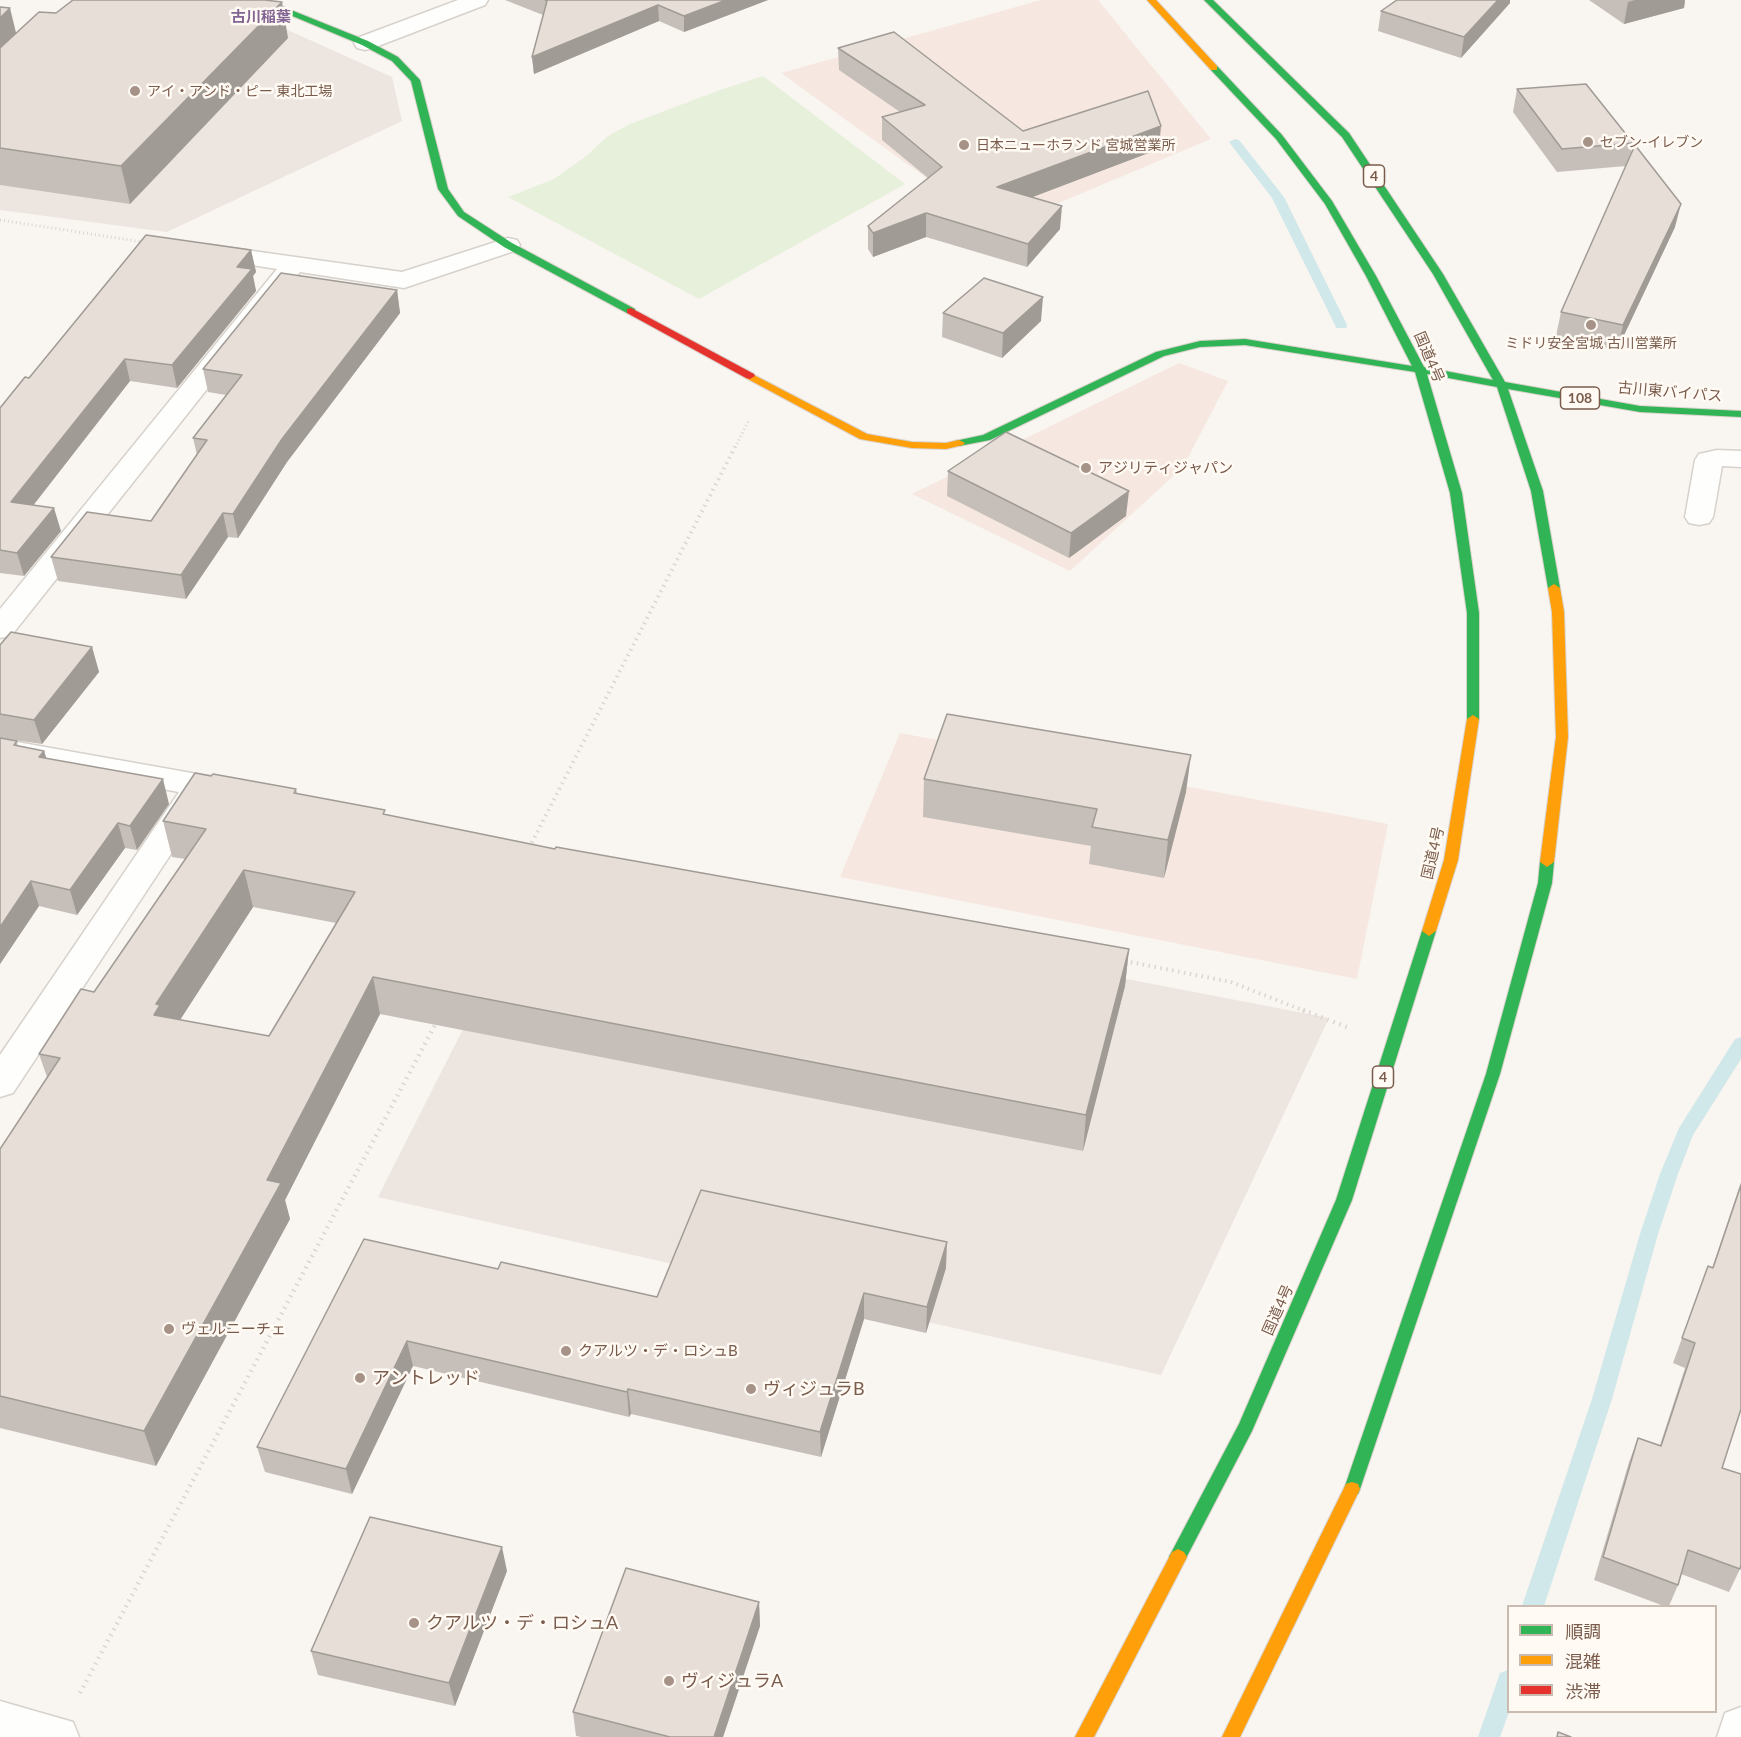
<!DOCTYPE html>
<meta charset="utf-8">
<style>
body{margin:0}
#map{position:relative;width:1741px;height:1737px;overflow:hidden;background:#f9f5f0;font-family:Lato,"Noto Sans JP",sans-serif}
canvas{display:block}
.legend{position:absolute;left:1507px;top:1605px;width:210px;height:108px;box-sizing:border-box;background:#fffaf3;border:2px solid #cabbb1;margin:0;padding:8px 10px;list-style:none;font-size:18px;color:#7a5c4d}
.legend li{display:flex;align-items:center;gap:12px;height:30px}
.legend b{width:30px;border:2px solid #cabbb1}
</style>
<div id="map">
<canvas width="1741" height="1737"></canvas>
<ul class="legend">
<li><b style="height:8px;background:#30b455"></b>順調</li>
<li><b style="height:8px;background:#ff9f0a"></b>混雑</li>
<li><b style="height:8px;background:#e5322d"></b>渋滞</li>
</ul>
</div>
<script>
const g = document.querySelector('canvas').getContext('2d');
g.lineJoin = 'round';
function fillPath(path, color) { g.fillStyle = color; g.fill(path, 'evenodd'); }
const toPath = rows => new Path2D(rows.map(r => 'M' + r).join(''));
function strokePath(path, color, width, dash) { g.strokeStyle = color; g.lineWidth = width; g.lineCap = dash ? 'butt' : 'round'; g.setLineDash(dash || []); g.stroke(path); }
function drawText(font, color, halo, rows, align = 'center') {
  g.font = font + ' Lato,"Noto Sans JP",sans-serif'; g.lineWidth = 5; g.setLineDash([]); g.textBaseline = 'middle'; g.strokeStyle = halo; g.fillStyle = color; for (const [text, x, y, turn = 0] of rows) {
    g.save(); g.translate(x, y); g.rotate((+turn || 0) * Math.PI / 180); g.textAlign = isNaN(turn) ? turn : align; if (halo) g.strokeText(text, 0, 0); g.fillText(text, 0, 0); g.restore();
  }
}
fillPath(toPath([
 [1041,0,1098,0,1211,139,1042,210,932,182,781,73],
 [1179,363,1228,381,1183,467,1070,571,912,494],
 [900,733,1388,824,1357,979,840,877]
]), '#f6e8e1');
fillPath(toPath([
 [221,0,392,77,402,121,167,232,0,210,0,112],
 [545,867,1329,1018,1161,1375,378,1197]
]), '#ede5e0');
fillPath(toPath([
 [763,76,905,184,699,299,508,197,554,179,585,157,608,136,630,124,720,90]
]), '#e7f0db');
fillPath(toPath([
 [1235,139,1239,140,1284,197,1347,325,1346,328,1336,328,1335,325,1272,198,1229,142,1235,139],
 [1741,1037,1741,1059,1693,1135,1678,1174,1658,1234,1612,1399,1544,1606,1522,1606,1592,1399,1640,1234,1660,1174,1679,1128,1735,1039,1741,1037],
 [1508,1670,1509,1712,1500,1737,1478,1737,1500,1673,1508,1670]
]), '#d0e8ea');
const street = toPath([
 [458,0,488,0,485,5,373,48,365,50,357,48,354,43,357,38,458,0],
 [508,238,517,240,520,245,517,250,404,288,300,272,11,636,0,638,0,609,277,269,201,257,198,252,201,247,210,245,402,272,508,238],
 [1717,450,1741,451,1741,467,1722,466,1713,517,1709,523,1699,525,1689,523,1685,517,1695,460,1699,454,1717,450],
 [0,739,231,780,242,783,247,791,242,799,231,802,206,797,202,807,13,1093,0,1097,0,1055,179,792,0,759,0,739],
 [0,1701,73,1722,79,1737,0,1737,0,1701],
 [1741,1707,1741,1737,1717,1737,1725,1713,1741,1707]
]);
const fast = toPath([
 [254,0,266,0,368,41,398,57,420,80,448,189,464,212,512,243,635,309,635,313,627,313,504,247,458,216,438,189,411,81,392,61,362,45,254,0],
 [1204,0,1213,0,1349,133,1443,274,1505,382,1640,406,1741,411,1741,417,1640,412,1508,389,1543,491,1560,588,1554,592,1548,588,1531,491,1497,387,1427,374,1462,493,1479,613,1479,719,1477,722,1469,722,1467,719,1467,613,1450,493,1415,372,1245,345,1200,347,1164,356,990,440,959,446,953,443,955,441,983,435,1156,352,1200,341,1245,339,1412,366,1366,276,1325,204,1276,139,1211,70,1211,66,1214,65,1217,66,1282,135,1332,201,1376,276,1424,367,1493,380,1433,274,1342,137,1204,0],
 [1547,857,1554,862,1552,883,1500,1074,1360,1489,1358,1494,1352,1496,1346,1494,1344,1489,1486,1074,1538,883,1540,862,1547,857],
 [1429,926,1436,931,1352,1200,1252,1431,1184,1562,1178,1565,1172,1562,1169,1557,1239,1424,1336,1200,1422,931,1429,926]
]);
const slow = toPath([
 [1147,0,1156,0,1217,66,1217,70,1211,70,1147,0],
 [750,373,867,434,912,442,946,443,959,440,965,443,963,445,946,449,912,448,860,439,746,378,746,374,750,373],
 [1554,584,1560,588,1564,612,1568,737,1554,862,1547,867,1540,862,1556,737,1552,612,1548,588,1554,584],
 [1473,715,1479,719,1458,860,1436,931,1429,936,1422,931,1444,860,1467,719,1473,715],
 [1352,1482,1358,1484,1360,1489,1240,1737,1222,1737,1346,1484,1352,1482],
 [1178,1549,1184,1552,1187,1557,1094,1737,1075,1737,1172,1552,1178,1549]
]);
const jam = toPath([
 [631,308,754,374,755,376,750,379,746,378,627,313,627,309,631,308]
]);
strokePath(street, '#d7d1cb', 3);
strokePath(fast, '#d9d2cb', 2);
strokePath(slow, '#d9d2cb', 2);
strokePath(jam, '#d9d2cb', 2);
strokePath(toPath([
 [0,220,143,242],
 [737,444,749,420]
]), '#dcd5d0', 3, [1, 3]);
strokePath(toPath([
 [529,848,737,443],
 [1125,961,1231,982,1307,1012]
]), '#dcd5d0', 4, [1.5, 4.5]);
strokePath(toPath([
 [1303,1010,1349,1028],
 [80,1693,437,1021]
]), '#dcd5d0', 4.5, [1.5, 5]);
fillPath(street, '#fefefd');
fillPath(fast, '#30b455');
fillPath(slow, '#ff9f0a');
fillPath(jam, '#e5322d');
fillPath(toPath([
 [505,0,768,0,684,32,659,21,534,74,532,57,543,15],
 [1397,0,1510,0,1510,3,1461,58,1378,31,1381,11],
 [1589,0,1685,0,1684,8,1624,24],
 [0,7,16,33,288,38,130,204,0,185],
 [838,48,1023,131,1159,149,1032,197,1060,229,1027,267,926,237,873,257,868,249,868,226,928,178,882,140,882,117,900,112,839,70],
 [1517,89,1633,143,1630,158,1675,227,1617,350,1556,336,1561,312,1626,166,1557,172,1513,112],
 [251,250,256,272,253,276,256,291,177,388,130,381,33,505,61,531,24,576,0,573,0,408,29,378],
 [397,290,400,313,287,462,238,538,228,537,186,599,58,581,51,557,151,521,197,455,193,438,226,395,208,392,203,369],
 [943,313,1041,321,1002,358,942,337],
 [948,471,1126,516,1069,558,947,496],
 [0,645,92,647,99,672,42,744,0,738],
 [0,738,17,741,18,746,44,751,46,758,169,804,137,850,125,848,77,915,39,906,0,964],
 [924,779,1186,792,1164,878,1089,864,1091,846,923,817],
 [296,789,297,793,386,815,555,849,1129,949,1125,986,1083,1151,380,1014,285,1200,290,1219,156,1466,0,1428,0,1149,47,1077,39,1054,94,992,185,859,172,857,163,821],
 [253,907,336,923,269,1036,180,1020],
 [1741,1182,1741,1409,1722,1468,1740,1569,1729,1592,1681,1574,1678,1585,1669,1606,1664,1606,1594,1580,1629,1462,1638,1438,1660,1445,1685,1368,1673,1363,1699,1291,1712,1268],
 [946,1268,926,1333,864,1319,821,1457,631,1414,629,1417,413,1366,352,1494,265,1472,257,1447,498,1269,657,1297],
 [507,1571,455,1706,318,1675,311,1651],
 [759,1602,760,1626,723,1737,581,1737,576,1736,573,1712]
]), '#c6bfb9');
fillPath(toPath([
 [726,0,768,0,684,32,684,16],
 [1498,0,1510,0,1510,3,1461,58,1464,37],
 [1635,0,1685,0,1684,8,1624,24,1628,2],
 [282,2,288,38,130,204,121,166],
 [658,5,659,21,534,74,532,57],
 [10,8,19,45,0,63,0,18],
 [1161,126,1159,149,996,211,997,187],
 [1681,204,1675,227,1617,350,1623,325],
 [1062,206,1060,229,1027,267,1028,244],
 [926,213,926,237,873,257,873,233],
 [251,250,256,272,253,276,256,291,177,388,172,365,237,267],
 [397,290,400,313,287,462,238,538,233,514,282,439],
 [1043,297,1041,321,1002,358,1003,333],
 [125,359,130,381,18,525,11,502],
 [1129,491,1126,516,1069,558,1071,533],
 [54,508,61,531,24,576,17,553],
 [223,513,228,537,186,599,181,575],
 [92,647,99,672,42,744,34,720],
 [44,751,52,775,39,757],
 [1191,755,1186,792,1164,878,1168,840],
 [163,779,169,804,137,850,130,826],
 [118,823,125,848,77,915,70,890],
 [244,870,253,907,169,1037,154,1015,156,1004],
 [31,881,39,906,0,964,0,927],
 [1129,949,1125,986,1083,1151,1086,1115],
 [373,977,380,1014,285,1200,290,1219,156,1466,144,1431,267,1180],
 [947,1242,946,1268,926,1333,927,1307],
 [864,1293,864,1319,821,1457,820,1432],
 [407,1341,413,1366,352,1494,346,1469],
 [628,1389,631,1414,629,1417,627,1392],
 [502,1547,507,1571,455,1706,449,1683],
 [759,1602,760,1626,723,1737,714,1737]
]), '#a19b96');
const building = toPath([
 [73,0,265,0,282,2,121,166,0,148,0,48,39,12,56,13,73,0],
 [545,0,726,0,684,16,658,5,532,57,547,1,545,0],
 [1397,0,1498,0,1464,37,1381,11,1397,0],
 [0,7,10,8,0,18,0,7],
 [894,32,1023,131,1148,91,1161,126,997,187,1062,206,1028,244,926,213,873,233,868,226,942,167,882,117,925,105,838,48,894,32],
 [1586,84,1633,143,1562,149,1517,89,1586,84],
 [1635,145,1681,204,1623,325,1561,312,1635,145],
 [146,235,251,250,237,267,252,269,172,365,125,359,11,502,54,508,17,553,0,550,0,408,25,377,29,378,146,235],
 [281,273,397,290,282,439,233,514,223,513,181,575,51,557,87,512,151,521,207,440,193,438,242,375,203,369,281,273],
 [984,278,1043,297,1003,333,943,313,984,278],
 [1006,432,1129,491,1071,533,948,471,1006,432],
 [11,632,92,647,34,720,0,714,0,645,11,632],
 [947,714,1191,755,1168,840,1092,827,1097,809,924,779,947,714],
 [0,738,17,741,14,745,44,751,39,757,163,779,130,826,118,823,70,890,31,881,0,927,0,738],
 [195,773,211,776,213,774,296,789,294,793,385,810,383,814,555,849,556,847,1129,949,1086,1115,373,977,267,1180,281,1183,144,1431,0,1396,0,1149,60,1058,39,1054,81,989,94,992,206,829,163,821,195,773],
 [244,870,355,892,269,1036,154,1015,160,1005,156,1004,244,870],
 [1741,1185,1741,1409,1722,1468,1741,1474,1741,1565,1740,1569,1688,1550,1678,1585,1603,1557,1638,1438,1661,1446,1695,1343,1682,1338,1708,1266,1713,1268,1741,1185],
 [701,1190,947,1242,927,1307,864,1293,820,1432,628,1389,627,1392,407,1341,346,1469,257,1447,364,1239,498,1269,501,1262,657,1297,701,1190],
 [370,1517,502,1547,449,1683,311,1651,370,1517],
 [626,1568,759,1602,714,1737,670,1737,573,1712,626,1568],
 [1558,1732,1571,1737,1557,1737,1558,1732]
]);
fillPath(building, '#e6ded7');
strokePath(building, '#a19b96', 1.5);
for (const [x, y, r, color] of [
 [135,91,6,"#a69286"],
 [1588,142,6,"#a69286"],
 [964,145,6,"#a69286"],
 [1591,325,6,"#a69286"],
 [1086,468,6,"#a69286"],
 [169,1329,6,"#a69286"],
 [566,1351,6,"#a69286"],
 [360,1378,6,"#a69286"],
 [751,1389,6,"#a69286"],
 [414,1623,6,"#a69286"],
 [669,1681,6,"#a69286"]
]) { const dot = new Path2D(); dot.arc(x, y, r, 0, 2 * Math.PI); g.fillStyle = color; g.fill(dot); strokePath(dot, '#fffaf3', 2); }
drawText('14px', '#7a5c4d', '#fffaf3', [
 ["アイ・アンド・ピー 東北工場",147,91],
 ["セブン-イレブン",1600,142],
 ["日本ニューホランド 宮城営業所",976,145],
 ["ミドリ安全宮城 古川営業所",1591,343,"center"]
], 'left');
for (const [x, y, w] of [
 [1374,176,21],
 [1580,398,39],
 [1383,1077,21]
]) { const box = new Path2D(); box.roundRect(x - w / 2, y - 11, w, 22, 4.5); g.fillStyle = '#fffaf3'; g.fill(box); strokePath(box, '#7a5c4d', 1.5); }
drawText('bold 14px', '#7a5c4d', null, [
 ["4",1374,176],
 ["108",1580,398],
 ["4",1383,1077]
]);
drawText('bold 15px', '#846695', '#fffaf3', [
 ["古川稲葉",261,17]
]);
drawText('15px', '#7a5c4d', '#fffaf3', [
 ["国道4号",1429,357,67],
 ["古川東バイパス",1670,392,5],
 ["国道4号",1433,853,-77],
 ["国道4号",1278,1310,-66]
]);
drawText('15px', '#7a5c4d', '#fffaf3', [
 ["アジリティジャパン",1098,468],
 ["ヴェルニーチェ",181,1329],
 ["クアルツ・デ・ロシュB",578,1351]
], 'left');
drawText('18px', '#7a5c4d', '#fffaf3', [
 ["アントレッド",372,1378],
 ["ヴィジュラB",763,1389],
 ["クアルツ・デ・ロシュA",426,1623],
 ["ヴィジュラA",681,1681]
], 'left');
</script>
